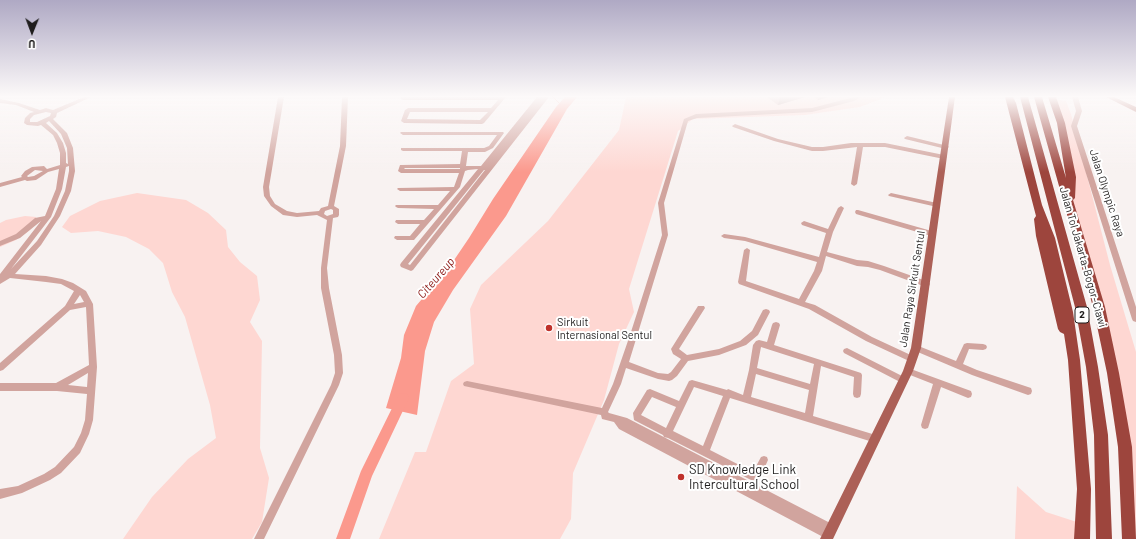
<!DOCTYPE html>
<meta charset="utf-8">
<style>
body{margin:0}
#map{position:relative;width:1136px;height:539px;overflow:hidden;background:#f8f2f1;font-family:Barlow,sans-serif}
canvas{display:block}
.north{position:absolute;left:12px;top:12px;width:40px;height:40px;-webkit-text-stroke:3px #fff;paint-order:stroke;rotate:181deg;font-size:11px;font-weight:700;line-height:16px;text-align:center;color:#1f1d1d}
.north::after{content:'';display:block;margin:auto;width:14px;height:18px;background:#1f1d1d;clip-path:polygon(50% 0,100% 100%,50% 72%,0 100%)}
</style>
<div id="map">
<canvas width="1136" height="539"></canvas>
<div class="north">U</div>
</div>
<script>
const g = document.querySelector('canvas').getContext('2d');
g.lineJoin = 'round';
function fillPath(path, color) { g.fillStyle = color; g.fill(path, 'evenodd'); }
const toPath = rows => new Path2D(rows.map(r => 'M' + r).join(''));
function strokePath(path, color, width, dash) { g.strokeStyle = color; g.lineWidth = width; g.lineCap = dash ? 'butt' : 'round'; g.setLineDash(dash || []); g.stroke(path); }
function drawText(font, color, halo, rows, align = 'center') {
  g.font = font + ' Barlow,sans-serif'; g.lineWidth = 4; g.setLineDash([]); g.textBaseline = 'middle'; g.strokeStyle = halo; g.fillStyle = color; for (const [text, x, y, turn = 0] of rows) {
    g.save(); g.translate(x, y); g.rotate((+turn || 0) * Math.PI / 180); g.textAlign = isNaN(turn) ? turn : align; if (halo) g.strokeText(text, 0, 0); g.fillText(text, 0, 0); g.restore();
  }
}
fillPath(toPath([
 [626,97,886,97,860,107,805,115,693,119,678,131,629,289,634,312,619,344,604,400,573,473,571,519,560,539,379,539,415,452,426,452,451,381,474,364,470,309,481,285,548,221,619,130],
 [1052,99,1066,101,1071,114,1110,265,1136,352,1136,539,1113,373,1070,208,1071,177],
 [137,193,186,200,208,213,226,230,228,247,240,262,257,276,260,300,250,322,262,341,260,448,269,478,262,522,252,539,123,539,152,497,188,459,216,438,210,405,185,317,172,292,163,263,149,249,126,237,98,231,71,233,62,227,70,216,100,201],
 [25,216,36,217,37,222,30,230,16,240,0,247,0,223,6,220],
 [1017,486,1046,512,1083,524,1082,539,1015,539]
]), '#fed7d2');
fillPath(toPath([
 [565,97,577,97,567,109,506,216,453,290,434,322,425,351,417,415,386,408,401,358,404,335,416,306,450,266,469,238,493,199,556,107]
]), '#fb998d');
strokePath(toPath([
 [553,97,560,104]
]), '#fb998d', 1);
fillPath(toPath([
 [403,393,407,394,409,398,372,476,350,539,336,539,361,471,399,394,403,393]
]), '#fb998d');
fillPath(toPath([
 [84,97,91,97,57,113,56,117,53,119,67,133,73,148,75,171,71,191,60,216,41,245,15,274,46,276,62,279,73,283,86,291,93,304,97,367,93,420,89,434,80,453,61,473,50,480,22,493,0,499,0,489,18,486,44,474,55,467,74,447,81,433,85,420,87,394,57,391,0,391,0,383,56,383,89,365,86,307,70,310,3,370,0,371,0,363,65,306,74,291,61,284,46,282,10,278,0,284,0,274,41,221,20,238,0,246,0,241,16,234,35,218,45,216,56,189,59,169,48,172,36,180,27,181,25,180,0,187,0,183,22,177,21,176,25,171,32,167,44,166,47,169,60,165,60,153,57,143,53,135,41,125,38,126,27,125,24,123,25,118,30,113,34,112,16,105,0,103,0,99,19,103,40,110,46,108,53,110,84,97],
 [46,112,51,113,50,116,37,122,30,122,30,119,34,115,46,112],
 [49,121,61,134,67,148,68,164,66,163,66,153,63,143,57,133,46,123,49,121],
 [69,166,69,171,65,191,54,216,37,241,11,269,51,217,62,189,66,167,69,166],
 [35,170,43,171,34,176,28,177,27,176,35,170],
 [80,295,84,302,74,304,80,295],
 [88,373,87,387,68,385,88,373],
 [278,97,284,97,269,187,270,196,275,204,287,211,297,213,319,211,321,208,328,206,340,146,342,97,348,97,346,146,334,206,339,209,339,215,338,217,333,218,327,268,329,288,342,355,343,373,339,385,264,539,254,539,331,385,335,373,334,355,321,288,321,268,327,220,317,215,297,217,283,215,271,206,264,196,263,187,278,97],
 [331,209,333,210,333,214,327,216,324,214,325,211,331,209],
 [401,97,506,97,484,123,482,124,404,123,401,121,405,110,408,108,491,108,498,100,403,100,401,99,401,97],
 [410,112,488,112,480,120,407,119,410,112],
 [537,97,543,97,487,167,543,97,549,97,413,270,411,271,401,267,400,265,401,263,478,169,468,170,465,171,460,187,414,240,397,240,394,238,395,236,410,236,420,224,398,224,395,222,396,220,424,220,434,209,398,208,396,207,395,206,396,205,438,205,450,191,400,191,397,189,398,188,454,187,459,173,401,173,398,171,400,165,460,164,462,151,403,151,401,150,401,148,484,148,489,146,497,135,403,135,400,133,401,132,503,132,504,133,493,148,485,152,468,152,466,166,481,166,537,97],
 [405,168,460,168,460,169,404,169,405,168],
 [484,170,485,170,410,265,408,264,484,170],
 [854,97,861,97,854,101,812,112,697,118,688,121,664,203,668,235,629,362,658,373,668,374,671,372,681,359,673,354,671,349,698,306,704,306,705,308,679,349,687,355,719,349,740,341,752,331,763,310,766,309,769,310,770,312,758,335,746,345,719,355,688,361,677,376,672,380,669,381,658,379,626,368,621,384,608,412,609,413,627,418,834,525,836,528,834,531,832,532,833,535,831,538,825,538,619,429,614,422,602,419,601,415,464,386,463,384,464,382,467,381,602,408,613,384,630,335,662,235,658,203,684,119,696,114,812,108,854,97],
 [1072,97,1078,97,1082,111,1077,126,1136,307,1136,322,1133,321,1132,319,1071,126,1076,111,1072,97],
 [735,124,778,139,812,147,823,147,851,143,885,143,944,155,947,157,944,159,885,147,863,147,857,184,854,186,851,184,857,147,823,151,812,151,774,141,733,127,732,126,735,124],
 [907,136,948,146,949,147,946,149,905,139,904,138,907,136],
 [891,193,937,203,940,205,937,207,889,196,888,195,891,193],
 [841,206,844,208,833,232,827,252,857,260,868,261,884,266,929,282,930,284,929,286,926,287,880,270,868,267,857,266,826,256,822,271,805,302,815,305,872,337,915,357,916,359,915,361,912,362,909,361,866,341,809,309,739,284,738,282,744,250,747,248,750,250,746,281,799,299,814,271,817,262,745,241,724,238,721,236,724,234,745,237,819,257,826,233,802,225,801,223,804,221,828,229,838,208,841,206],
 [856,210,858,210,935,232,936,234,935,236,931,236,856,214,855,212,856,210],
 [776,322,779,323,780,325,774,345,858,372,861,373,862,375,861,394,860,397,857,398,854,397,853,394,854,377,821,366,813,416,879,436,880,439,879,442,876,443,730,398,710,450,753,472,761,457,764,456,767,457,768,460,760,478,753,481,668,438,664,437,663,435,634,420,633,413,647,390,650,389,679,401,689,381,692,380,727,390,728,389,743,395,749,370,753,345,756,341,759,340,767,342,772,325,773,323,776,322],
 [761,347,814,364,810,384,757,368,761,347],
 [756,374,809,390,805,413,751,397,756,374],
 [694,387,723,396,703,446,673,431,694,387],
 [652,397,676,407,666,428,641,415,652,397],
 [967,343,983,344,986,345,987,347,986,349,983,350,969,349,963,364,977,370,1031,388,1032,391,1031,394,1028,395,972,375,913,350,912,348,913,346,916,345,956,361,964,344,967,343],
 [847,348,906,378,907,380,906,382,903,383,900,382,844,353,843,351,844,349,847,348],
 [908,368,971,391,972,394,971,397,968,398,941,387,929,425,928,428,925,429,922,428,921,425,933,384,905,373,904,371,905,369,908,368]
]), '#d1a49e');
fillPath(toPath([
 [949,97,955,97,921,348,913,371,833,539,820,539,903,371,911,348,949,97],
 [1106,97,1114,97,1136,107,1136,112,1106,97]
]), '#ac6057');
fillPath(toPath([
 [1005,97,1013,97,1016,103,1042,205,1055,238,1073,312,1080,360,1091,489,1090,539,1074,539,1077,489,1068,360,1064,334,1060,332,1058,329,1036,236,1034,219,1036,216,1005,97],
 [1020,97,1028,97,1087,307,1098,367,1108,435,1112,539,1096,539,1094,435,1086,367,1075,307,1020,97],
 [1034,97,1042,97,1066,178,1057,123,1048,97,1056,97,1065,123,1076,177,1075,198,1073,200,1105,307,1119,373,1132,447,1136,539,1122,539,1118,447,1107,373,1093,307,1034,97]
]), '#9d453d');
fillPath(toPath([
 [767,97,805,97,778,105],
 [814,97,828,97,818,100]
]), '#d29d96');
fillPath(toPath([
 [780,97,805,97,778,105],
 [819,97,828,97,818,100]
]), '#ab807a');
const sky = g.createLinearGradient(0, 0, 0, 172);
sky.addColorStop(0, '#afa9c4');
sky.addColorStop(0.56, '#fcf9f9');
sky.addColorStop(1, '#fcf9f900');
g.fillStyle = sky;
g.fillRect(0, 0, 1136, 172);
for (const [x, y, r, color] of [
 [549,328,4,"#bf312b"],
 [681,477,4,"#bf312b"]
]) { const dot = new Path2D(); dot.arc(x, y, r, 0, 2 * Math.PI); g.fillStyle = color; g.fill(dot); strokePath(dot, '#fff', 1.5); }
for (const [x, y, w] of [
 [1082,315,14]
]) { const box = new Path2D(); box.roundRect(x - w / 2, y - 8, w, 16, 3); g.fillStyle = '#fff'; g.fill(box); strokePath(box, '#1f1d1d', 1); }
drawText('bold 10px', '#1f1d1d', null, [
 ["2",1082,315]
]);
drawText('11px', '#1f1d1d', '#fff', [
 ["Jalan Olympic Raya",1107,193,72],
 ["Jalan Tol Jakarta–Bogor–Ciawi",1083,257,74],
 ["Jalan Raya Sirkuit Sentul",912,289,-81]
]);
drawText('11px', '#1f1d1d', '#fff', [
 ["Sirkuit",557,322],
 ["Internasional Sentul",557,335]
], 'left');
drawText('italic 12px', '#8b1916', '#fff', [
 ["Citeureup",436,278,-49]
]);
drawText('13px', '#1f1d1d', '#fff', [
 ["SD Knowledge Link",689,470],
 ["Intercultural School",689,485]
], 'left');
</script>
